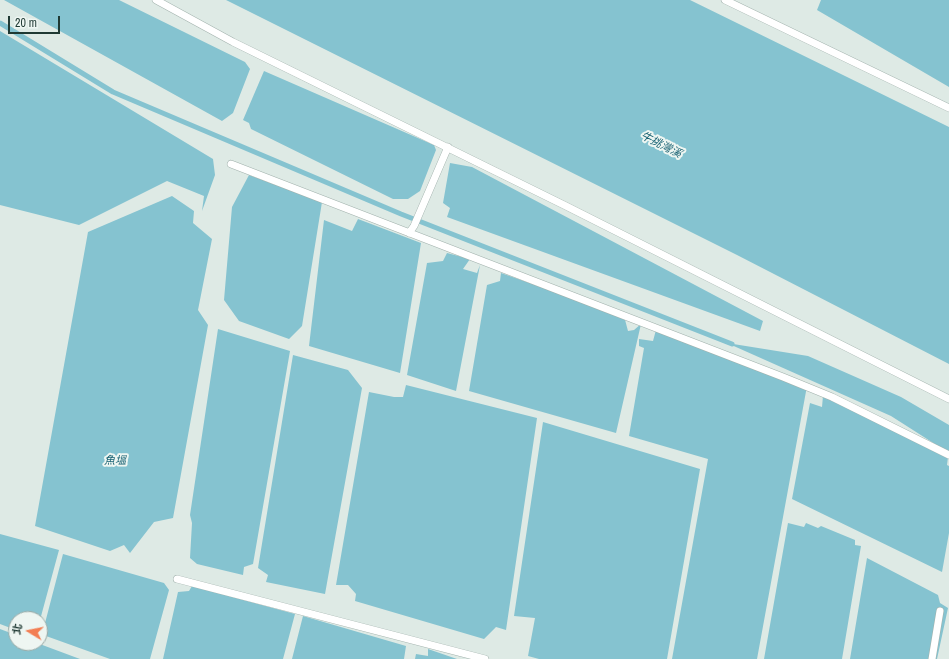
<!DOCTYPE html>
<meta charset="utf-8">
<style>
body{margin:0}
#map{position:relative;width:949px;height:659px;overflow:hidden;background:#deeae5;font-family:"Archivo Narrow","Noto Sans TC",sans-serif}
canvas{display:block}
.north{position:absolute;left:8px;top:611px;width:40px;height:40px;box-sizing:border-box;background:#eef6f2;border:1px solid #9baaa6;border-radius:50%;rotate:280deg;font-size:11px;font-weight:700;line-height:16px;text-align:center;color:#1f3933}
.north::after{content:'';display:block;margin:auto;width:14px;height:18px;background:#f27e53;clip-path:polygon(50% 0,100% 100%,50% 72%,0 100%)}
.scale{position:absolute;left:8px;top:16px;width:52px;height:18px;box-sizing:border-box;border:2px solid #1f3933;border-top:0;padding-left:5px;font-size:12px;line-height:14px;white-space:nowrap;color:#1f3933;-webkit-text-stroke:3px #eef6f2;paint-order:stroke}
</style>
<div id="map">
<canvas width="949" height="659"></canvas>
<div class="north">北</div>
<div class="scale">20 m</div>
</div>
<script>
const g = document.querySelector('canvas').getContext('2d');
g.lineJoin = 'round';
function fillPath(path, color) { g.fillStyle = color; g.fill(path, 'evenodd'); }
const toPath = rows => new Path2D(rows.map(r => 'M' + r).join(''));
function strokePath(path, color, width, dash) { g.strokeStyle = color; g.lineWidth = width; g.lineCap = dash ? 'butt' : 'round'; g.setLineDash(dash || []); g.stroke(path); }
function drawText(font, color, halo, rows, align = 'center') {
  g.font = font + ' "Archivo Narrow","Noto Sans TC",sans-serif'; g.lineWidth = 4; g.setLineDash([]); g.textBaseline = 'middle'; g.strokeStyle = halo; g.fillStyle = color; for (const [text, x, y, turn = 0] of rows) {
    g.save(); g.translate(x, y); g.rotate((+turn || 0) * Math.PI / 180); g.textAlign = isNaN(turn) ? turn : align; if (halo) g.strokeText(text, 0, 0); g.fillText(text, 0, 0); g.restore();
  }
}
fillPath(toPath([
 [4,0,119,0,245,62,250,69,233,113,222,121],
 [226,0,690,0,949,127,949,364,737,255],
 [821,0,949,0,949,87,817,10],
 [0,31,213,159,215,175,202,211,204,196,167,181,79,225,0,205],
 [264,71,434,145,436,150,420,191,408,199,393,199,251,129,249,123,243,120],
 [450,163,472,167,763,321,760,331,447,217,450,208,443,203],
 [249,175,322,202,302,326,289,339,239,321,224,300,232,207],
 [172,196,194,211,193,223,212,239,198,310,208,325,173,518,154,522,130,553,124,545,110,551,35,526,88,232],
 [358,219,421,243,400,373,309,346,324,220,352,231],
 [447,253,470,259,463,269,477,273,480,265,456,391,407,375,427,263,443,261],
 [501,273,624,316,628,331,634,330,641,324,616,433,469,391,487,285,500,281],
 [218,329,290,351,253,564,244,567,243,575,197,564,190,558,192,523,190,515],
 [656,330,807,386,757,659,672,659,708,459,629,436,644,348,639,346,639,339,653,341],
 [727,343,808,356,901,397,949,425,949,453,891,416],
 [293,355,348,370,362,388,325,594,266,582,268,575,258,568],
 [406,385,537,418,506,630,496,627,484,639,355,601,356,594,348,585,336,585,369,392,394,397,403,397],
 [823,396,948,457,947,465,949,466,949,533,942,572,792,499,810,403,822,407],
 [543,422,700,469,667,659,539,659,528,656,535,618,514,616],
 [788,523,804,527,806,523,818,528,821,526,855,540,855,545,861,546,842,659,764,659],
 [0,534,59,550,40,620,16,619,16,630,0,624],
 [63,554,164,583,169,590,150,659,110,659,46,636,44,627],
 [867,558,938,595,940,603,948,608,937,659,850,659],
 [192,586,295,614,283,659,163,659,178,592,189,591],
 [303,616,406,646,404,659,292,659],
 [0,629,16,635,16,643,37,643,80,659,0,659],
 [428,649,457,659,415,659,416,654,428,656]
]), '#85c3d0');
strokePath(toPath([
 [0,23,113,92,401,214,732,344]
]), '#85c3d0', 5);
const lane = toPath([
 [156,0,233,42,566,206,949,399],
 [725,0,949,108],
 [231,164,783,377,832,397,949,455],
 [409,233,414,226,448,147],
 [177,579,485,659],
 [932,659,940,611]
]);
strokePath(lane, '#a1b1ac', 8);
strokePath(lane, '#fff', 7);
drawText('italic 11px', '#1a6374', '#eef6f2', [
 ["牛挑灣溪",661,145,27],
 ["魚塭",115,461]
]);
</script>
